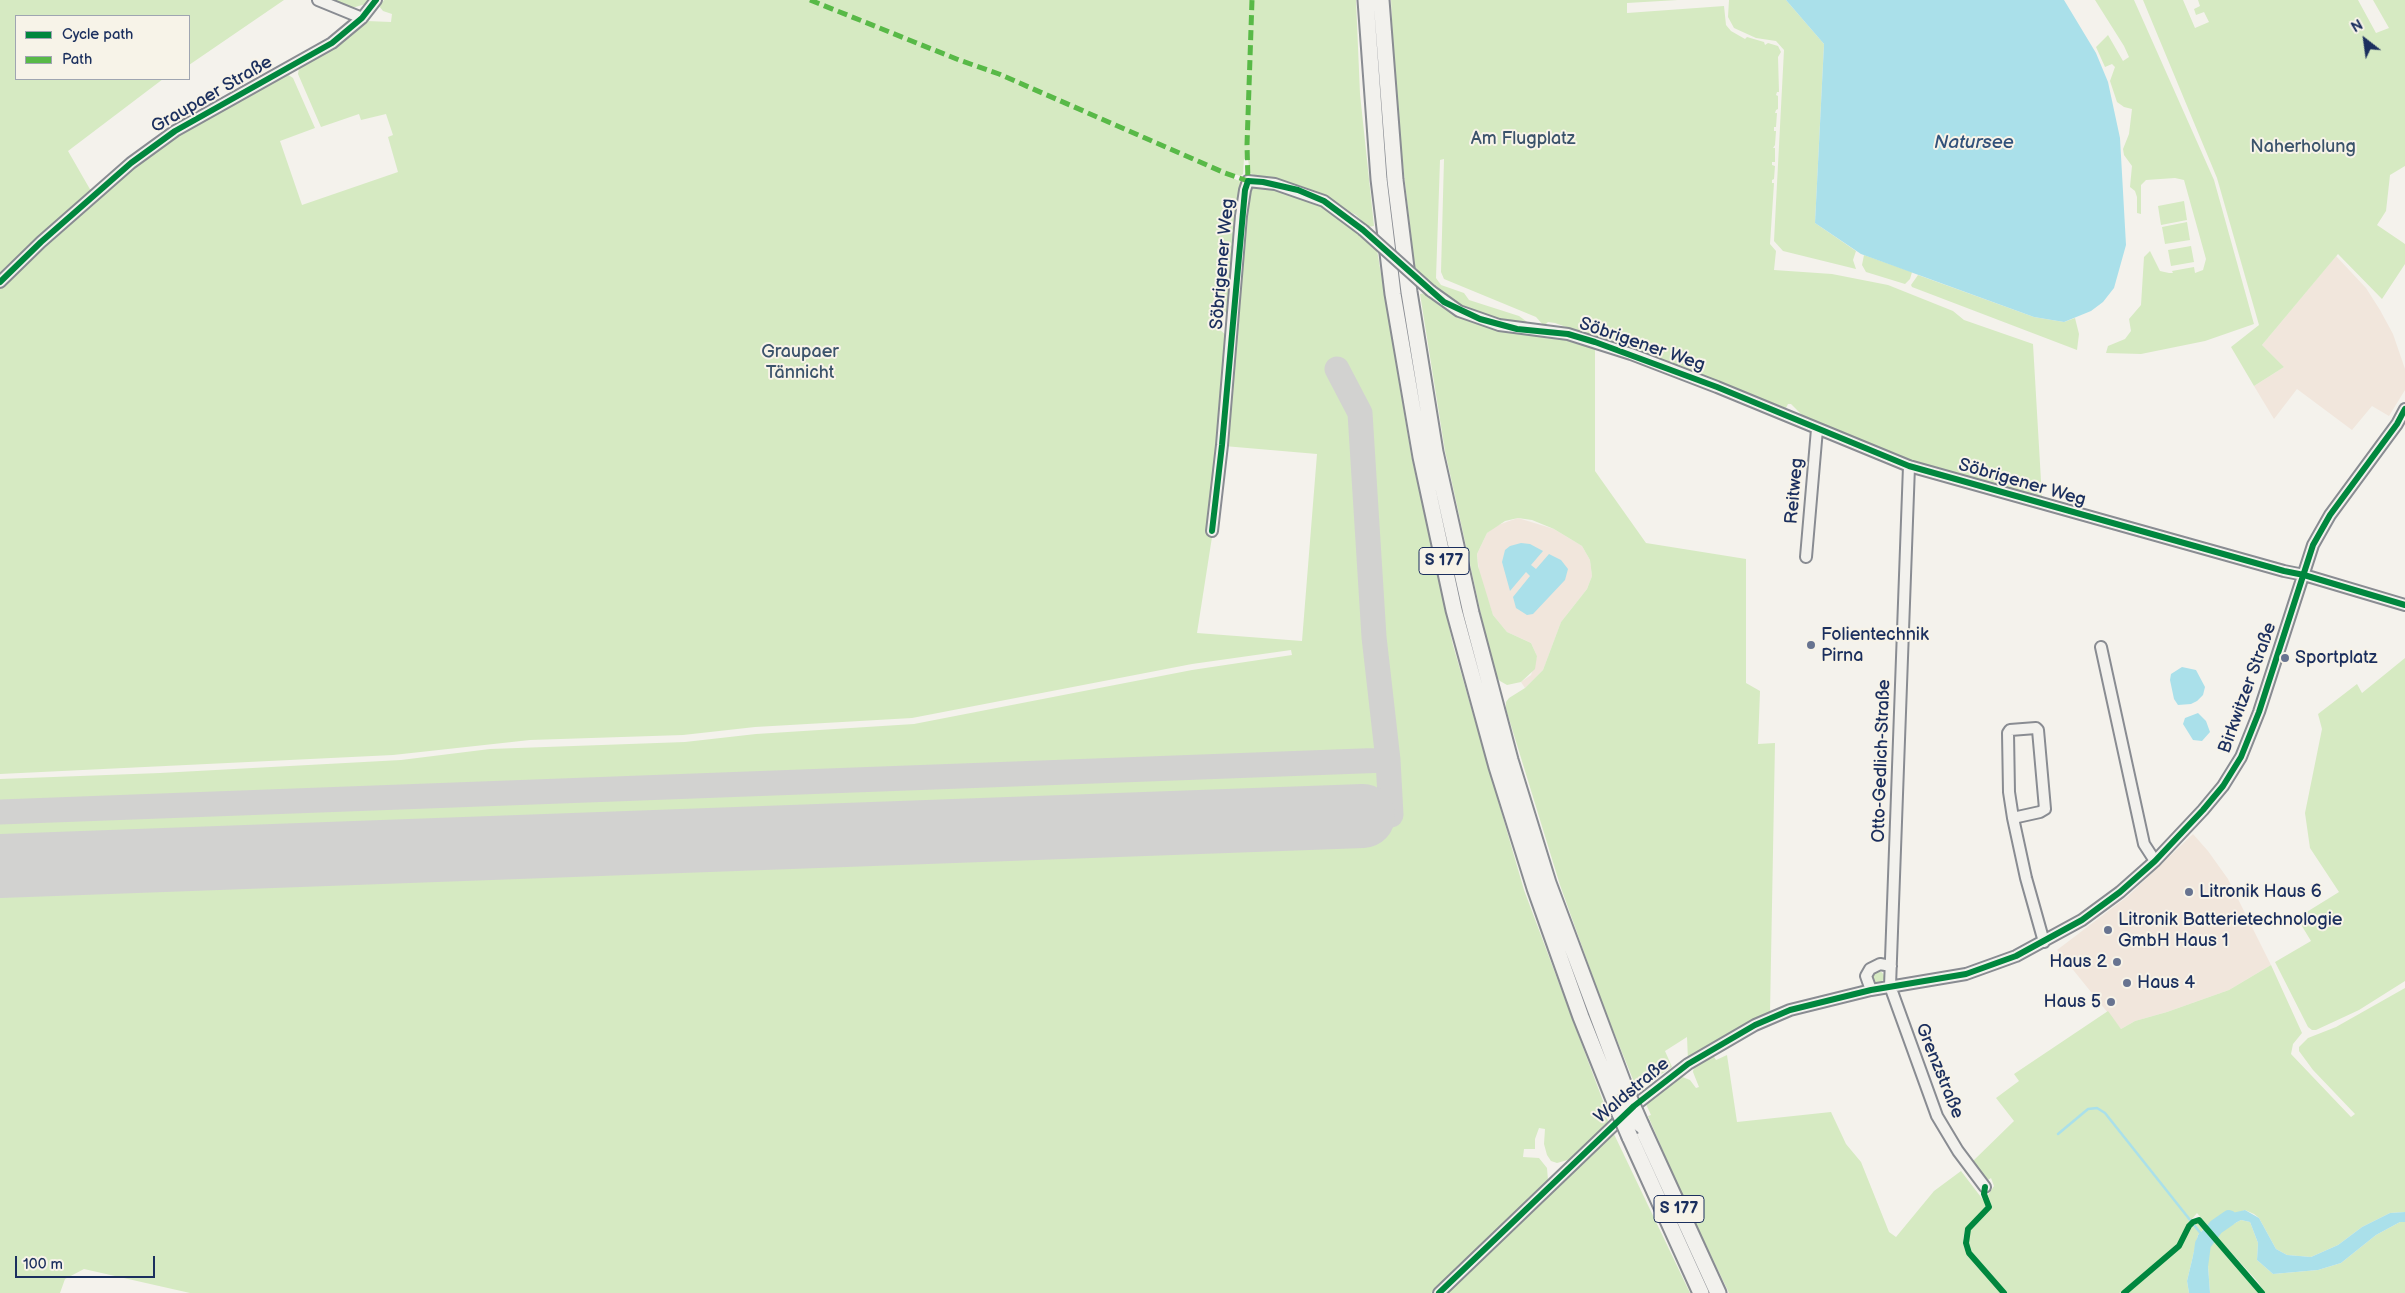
<!DOCTYPE html>
<meta charset="utf-8">
<style>
body{margin:0}
#map{position:relative;width:2405px;height:1293px;overflow:hidden;background:#f4f2ec;font-family:"Balsamiq Sans",sans-serif}
canvas{display:block}
.legend{position:absolute;left:15px;top:15px;width:175px;height:65px;box-sizing:border-box;background:#f7f3e8;border:1px solid #9fa5b1;margin:0;padding:6px 9px;list-style:none;font-size:15px;color:#1b2f5e}
.legend li{display:flex;align-items:center;gap:10px;height:25px}
.legend b{width:25px;border:1px solid #9fa5b1}
.north{position:absolute;left:2340px;top:15px;width:50px;height:50px;-webkit-text-stroke:4px #f7f3e8;paint-order:stroke;rotate:330deg;font-size:14px;font-weight:700;line-height:20px;text-align:center;color:#1b2f5e}
.north::after{content:'';display:block;margin:auto;width:18px;height:22px;background:#1b2f5e;clip-path:polygon(50% 0,100% 100%,50% 72%,0 100%)}
.scale{position:absolute;left:15px;top:1256px;width:140px;height:22px;box-sizing:border-box;border:2px solid #1b2f5e;border-top:0;padding-left:6px;font-size:15px;line-height:18px;white-space:nowrap;color:#1b2f5e;-webkit-text-stroke:4px #f7f3e8;paint-order:stroke}
</style>
<div id="map">
<canvas width="2405" height="1293"></canvas>
<ul class="legend">
<li><b style="height:6px;background:#00873e"></b>Cycle path</li>
<li><b style="height:6px;background:#58b947"></b>Path</li>
</ul>
<div class="north">N</div>
<div class="scale">100 m</div>
</div>
<script>
const g = document.querySelector('canvas').getContext('2d');
g.lineJoin = 'round';
function fillPath(path, color) { g.fillStyle = color; g.fill(path, 'evenodd'); }
const toPath = rows => new Path2D(rows.map(r => 'M' + r).join(''));
function strokePath(path, color, width, dash) { g.strokeStyle = color; g.lineWidth = width; g.lineCap = dash ? 'butt' : 'round'; g.setLineDash(dash || []); g.stroke(path); }
function drawText(font, color, halo, rows, align = 'center') {
  g.font = font + ' "Balsamiq Sans",sans-serif'; g.lineWidth = 4; g.setLineDash([]); g.textBaseline = 'middle'; g.strokeStyle = halo; g.fillStyle = color; for (const [text, x, y, turn = 0] of rows) {
    g.save(); g.translate(x, y); g.rotate((+turn || 0) * Math.PI / 180); g.textAlign = isNaN(turn) ? turn : align; if (halo) g.strokeText(text, 0, 0); g.fillText(text, 0, 0); g.restore();
  }
}
fillPath(toPath([
 [2336,256,2366,288,2380,310,2393,334,2405,369,2405,390,2389,416,2372,406,2352,430,2297,389,2274,419,2254,386,2284,367,2262,345],
 [1518,518,1554,529,1582,546,1590,560,1592,576,1587,589,1561,622,1543,670,1525,688,1521,682,1531,675,1537,656,1531,643,1507,632,1493,615,1480,579,1477,554,1487,533,1495,526],
 [2193,834,2208,851,2228,879,2271,965,2229,990,2167,1012,2135,1021,2121,1029,2057,950,2128,896]
]), '#f1e6dc');
fillPath(toPath([
 [0,0,284,0,189,65,189,16,16,16,16,79,163,79,68,151,91,191,0,274],
 [326,0,370,0,366,4,348,9],
 [384,0,1356,0,1360,94,1374,226,1368,227,1356,215,1301,186,1254,175,1250,173,1248,159,1244,159,1243,174,1240,176,1232,173,1231,177,1241,182,1229,309,1218,319,1218,328,1228,337,1219,446,1208,536,1212,537,1197,633,1302,641,1317,454,1224,446,1248,190,1260,185,1321,203,1351,225,1377,250,1411,454,1453,645,1524,890,1606,1109,1604,1112,1609,1123,1571,1159,1557,1163,1551,1161,1547,1155,1544,1144,1545,1129,1539,1128,1535,1139,1535,1149,1524,1149,1523,1157,1539,1158,1547,1168,1548,1180,1431,1293,190,1293,84,1269,65,1279,60,1293,0,1293,0,779,160,773,401,760,490,749,685,742,756,734,914,724,1192,670,1292,655,1291,650,1192,664,912,718,755,727,683,735,530,740,393,755,0,774,0,288,95,200,142,159,178,134,287,74,293,78,315,128,280,141,302,205,398,172,388,137,393,135,386,114,361,120,359,114,321,127,298,74,299,68,336,47,367,21,391,22,392,14,383,11,379,6],
 [1391,0,1678,0,1627,3,1627,13,1724,6,1726,25,1731,31,1745,39,1747,37,1764,42,1765,45,1768,43,1778,46,1781,52,1778,57,1779,92,1777,92,1776,95,1778,96,1778,109,1776,110,1775,113,1777,113,1776,127,1774,127,1774,131,1776,131,1775,145,1773,148,1775,148,1775,162,1772,162,1772,165,1775,166,1774,179,1772,180,1772,183,1774,183,1770,244,1776,251,1774,270,1832,274,1888,285,1953,311,1964,320,2033,344,2042,498,1893,456,1807,420,1791,404,1788,404,1786,408,1775,404,1772,406,1731,389,1731,387,1618,346,1618,341,1612,340,1610,343,1555,323,1548,322,1544,326,1536,317,1444,279,1441,272,1444,159,1440,160,1436,278,1441,285,1464,293,1469,300,1519,316,1530,324,1500,322,1462,308,1447,299,1415,270,1396,104],
 [1729,0,1786,0,1824,44,1815,223,1856,251,1853,260,1856,269,1783,251,1774,241,1784,50,1776,41,1756,38,1734,28,1728,17],
 [2095,0,2134,0,2214,180,2254,324,2205,341,2141,354,2106,353,2108,346,2125,339,2131,331,2129,319,2141,305,2144,257,2150,251,2160,271,2169,273,2173,273,2172,271,2194,267,2195,273,2203,270,2206,259,2184,180,2175,178,2146,180,2141,185,2141,214,2137,213,2137,197,2135,191,2130,187,2132,166,2124,155,2123,149,2129,134,2132,109,2124,107,2117,102,2110,81,2115,67,2112,64,2105,67,2096,47,2108,35,2123,61,2129,57,2124,46],
 [2143,0,2183,0,2195,28,2209,22,2204,12,2196,15,2194,9,2200,6,2198,0,2358,0,2376,33,2389,28,2373,0,2405,0,2405,166,2390,175,2386,211,2377,225,2405,244,2405,264,2382,299,2338,254,2262,345,2284,367,2254,386,2231,347,2259,325,2217,178],
 [2184,201,2187,220,2161,225,2158,206],
 [2187,222,2190,240,2165,244,2162,227],
 [2191,246,2194,262,2171,266,2168,250],
 [1864,255,1912,272,1910,279,1905,284,1866,272,1862,265],
 [1918,275,2034,317,2064,322,2075,318,2079,334,2077,350,1912,287,1911,285],
 [1425,293,1440,306,1595,347,1595,471,1646,543,1746,559,1746,683,1760,691,1758,744,1775,743,1770,1013,1752,1021,1688,1060,1687,1037,1665,1051,1672,1067,1651,1081,1648,1079,1639,1088,1637,1081,1634,1082,1604,1008,1560,885,1506,709,1506,702,1509,698,1525,688,1543,670,1561,622,1587,589,1592,576,1590,560,1582,546,1554,529,1532,520,1518,518,1505,521,1487,533,1477,554,1478,566,1493,615,1507,632,1531,643,1537,656,1535,669,1521,682,1507,685,1500,681,1495,675,1486,637,1445,451,1420,294],
 [2405,658,2405,981,2359,1010,2316,1030,2312,1030,2308,1027,2275,962,2311,941,2297,918,2339,892,2310,848,2305,813,2322,729,2318,714,2357,684,2362,693],
 [2271,965,2302,1033,2293,1044,2291,1054,2351,1117,2355,1114,2313,1070,2299,1051,2299,1047,2308,1038,2336,1027,2405,988,2405,1212,2390,1213,2362,1227,2338,1245,2311,1257,2287,1255,2276,1249,2259,1218,2254,1214,2245,1210,2214,1221,2208,1226,2197,1213,2186,1226,2176,1246,2129,1288,2119,1293,2007,1293,1972,1252,1967,1238,1973,1225,1992,1207,1988,1195,1994,1186,1991,1178,1988,1180,1973,1161,2014,1121,1996,1098,2019,1081,2014,1074,2108,1011,2121,1029,2135,1021,2167,1012,2229,990],
 '1872 977a6 6 0 1 1 12 0a6 6 0 1 1-12 0Z',
 [1713,1055,1716,1060,1727,1055,1737,1122,1831,1112,1846,1144,1861,1162,1889,1232,1896,1237,1934,1191,1961,1171,1987,1205,1965,1229,1963,1239,1965,1249,2001,1293,1729,1293,1682,1195,1648,1116,1651,1115,1645,1102,1680,1076,1690,1080,1696,1088,1699,1087,1693,1072,1694,1066],
 [1613,1132,1690,1293,1445,1293],
 [2241,1220,2250,1222,2258,1243,2257,1260,2273,1274,2318,1270,2341,1263,2376,1235,2400,1222,2405,1222,2405,1293,2265,1293,2258,1282,2216,1236,2222,1230],
 [2197,1222,2204,1229,2198,1235,2187,1281,2189,1293,2128,1293,2174,1253,2181,1246,2191,1227],
 [2214,1239,2254,1284,2260,1293,2210,1293,2207,1252]
]), '#d6eac2');
fillPath(toPath([
 [1786,0,2064,0,2096,53,2108,82,2120,138,2126,245,2114,288,2103,302,2091,311,2064,322,2034,317,1861,254,1815,223,1824,44],
 [1521,543,1530,544,1543,551,1531,565,1536,569,1549,554,1561,560,1568,569,1565,580,1533,614,1527,615,1516,608,1513,597,1530,576,1526,572,1510,591,1502,562,1505,550,1510,546],
 [2182,667,2196,670,2205,687,2203,695,2197,701,2191,704,2178,705,2174,699,2170,680,2171,674],
 [2198,713,2206,721,2210,732,2202,741,2193,740,2183,724,2185,718],
 [2245,1210,2259,1218,2276,1249,2287,1255,2311,1257,2338,1245,2362,1227,2390,1213,2405,1212,2405,1222,2400,1222,2376,1235,2341,1263,2318,1270,2273,1274,2257,1260,2258,1243,2250,1222,2241,1220,2222,1230,2216,1236,2208,1226,2228,1214],
 [2204,1229,2214,1239,2207,1252,2210,1293,2189,1293,2187,1281,2198,1235]
]), '#aae0ea');
strokePath(toPath([
 [2058,1134,2088,1109,2097,1108,2105,1113,2202,1235]
]), '#aae0ea', 2.5);
strokePath(toPath([
 [2200,1293,2199,1274,2203,1244,2216,1227,2229,1218]
]), '#aae0ea', 16);
strokePath(toPath([
 [1337,369,1360,413,1374,637,1388,760],
 [0,812,1388,760,1391,815,1363,816]
]), '#d2d2d0', 25);
strokePath(toPath([
 [0,866,1363,816]
]), '#d2d2d0', 64);
const minor = toPath([
 [318,0,362,18],
 [0,282,41,242,131,163,175,131,332,43,362,18,376,0],
 [1431,291,1459,311,1499,325,1568,334,1631,354,1717,387,1909,466,2284,571,2304,575,2405,605],
 [1909,466,1890,986,1937,1116,1958,1151,1985,1187],
 [1212,531,1222,445,1241,216,1245,190,1248,181,1275,184,1324,201,1363,230],
 [1806,557,1817,429],
 [2101,647,2144,844,2155,861],
 [2013,818,2040,812,2045,809,2038,730,2036,728,2010,730,2008,733,2009,792,2013,818,2026,878,2044,942],
 [1871,990,1866,976,1870,969,1880,964,1891,966],
 [1439,1293,1634,1106,1688,1064,1755,1025,1790,1010,1871,990,1966,974,2016,956,2082,920,2120,892,2155,861,2203,810,2223,786,2241,757,2259,712,2313,545,2330,515,2397,424,2405,409]
]);
const highway = toPath([
 [1366,0,1379,179,1393,294,1421,457,1454,610,1497,767,1535,888,1581,1017,1615,1102],
 [1381,0,1395,180,1409,292,1435,452,1471,613,1510,760,1548,883,1626,1091],
 [1641,1125,1718,1293],
 [1630,1137,1701,1293]
]);
strokePath(minor, '#898c92', 14);
strokePath(highway, '#898c92', 19);
strokePath(minor, '#f2f1ed', 10);
strokePath(highway, '#f2f1ed', 15);
const minorBridge = toPath([
 [1363,230,1431,291]
]);
const highwayBridge = toPath([
 [1626,1091,1641,1125],
 [1615,1102,1630,1137]
]);
strokePath(minorBridge, '#898c92', 14, []);
strokePath(highwayBridge, '#898c92', 19, []);
strokePath(minorBridge, '#f2f1ed', 10);
strokePath(highwayBridge, '#f2f1ed', 15);
strokePath(toPath([
 [810,0,959,60,999,74,1225,173,1248,181,1247,145,1252,0]
]), '#58b947', 5, [10, 5]);
strokePath(toPath([
 [0,282,41,242,131,163,175,131,332,43,362,18,376,0],
 [1212,531,1222,445,1245,190,1248,181,1263,182,1298,190,1324,201,1363,230,1444,302,1480,319,1517,329,1568,334,1595,342,1717,387,1909,466,2284,571,2304,575,2405,605],
 [1985,1187,1984,1194,1989,1207,1968,1229,1966,1243,1969,1253,2004,1293],
 [1439,1293,1634,1106,1688,1064,1755,1025,1790,1010,1871,990,1966,974,2016,956,2082,920,2120,892,2155,861,2203,810,2223,786,2241,757,2259,712,2313,545,2330,515,2397,424,2405,409],
 [2124,1293,2179,1246,2189,1226,2193,1222,2199,1220,2262,1293]
]), '#00873e', 6);
for (const [x, y, r, color] of [
 [1811,645,5,"#677390"],
 [2285,658,5,"#677390"],
 [2189,892,5,"#677390"],
 [2108,930,5,"#677390"],
 [2117,962,5,"#677390"],
 [2127,983,5,"#677390"],
 [2111,1002,5,"#677390"]
]) { const dot = new Path2D(); dot.arc(x, y, r, 0, 2 * Math.PI); g.fillStyle = color; g.fill(dot); strokePath(dot, '#f7f3e8', 2); }
for (const [x, y, w] of [
 [1444,561,50],
 [1679,1209,50]
]) { const box = new Path2D(); box.roundRect(x - w / 2, y - 13.5, w, 27, 4); g.fillStyle = '#f7f3e8'; g.fill(box); strokePath(box, '#1b2f5e', 1); }
drawText('bold 16px', '#1b2f5e', null, [
 ["S 177",1444,561],
 ["S 177",1679,1209]
]);
drawText('18px', '#1b2f5e', '#f7f3e8', [
 ["Graupaer Straße",212,95,-30],
 ["Söbrigener Weg",1223,264,-85],
 ["Söbrigener Weg",1642,345,19],
 ["Söbrigener Weg",2022,483,16],
 ["Reitweg",1795,491,-85],
 ["Birkwitzer Straße",2248,688,-70],
 ["Otto-Gedlich-Straße",1882,761,-88],
 ["Grenzstraße",1939,1071,68],
 ["Waldstraße",1632,1091,-40]
]);
drawText('18px', '#3b536b', '#f7f3e8', [
 ["Am Flugplatz",1523,139],
 ["Naherholung",2303,147],
 ["Graupaer",800,352],
 ["Tännicht",800,373]
]);
drawText('18px', '#1b2f5e', '#f7f3e8', [
 ["Folientechnik",1821,635],
 ["Pirna",1821,656],
 ["Sportplatz",2295,658],
 ["Litronik Haus 6",2199,892],
 ["Litronik Batterietechnologie",2118,920],
 ["GmbH Haus 1",2118,941],
 ["Haus 2",2107,962,"right"],
 ["Haus 4",2137,983],
 ["Haus 5",2101,1002,"right"]
], 'left');
drawText('italic 19px', '#31517a', '#f7f3e8', [
 ["Natursee",1974,143]
]);
</script>
